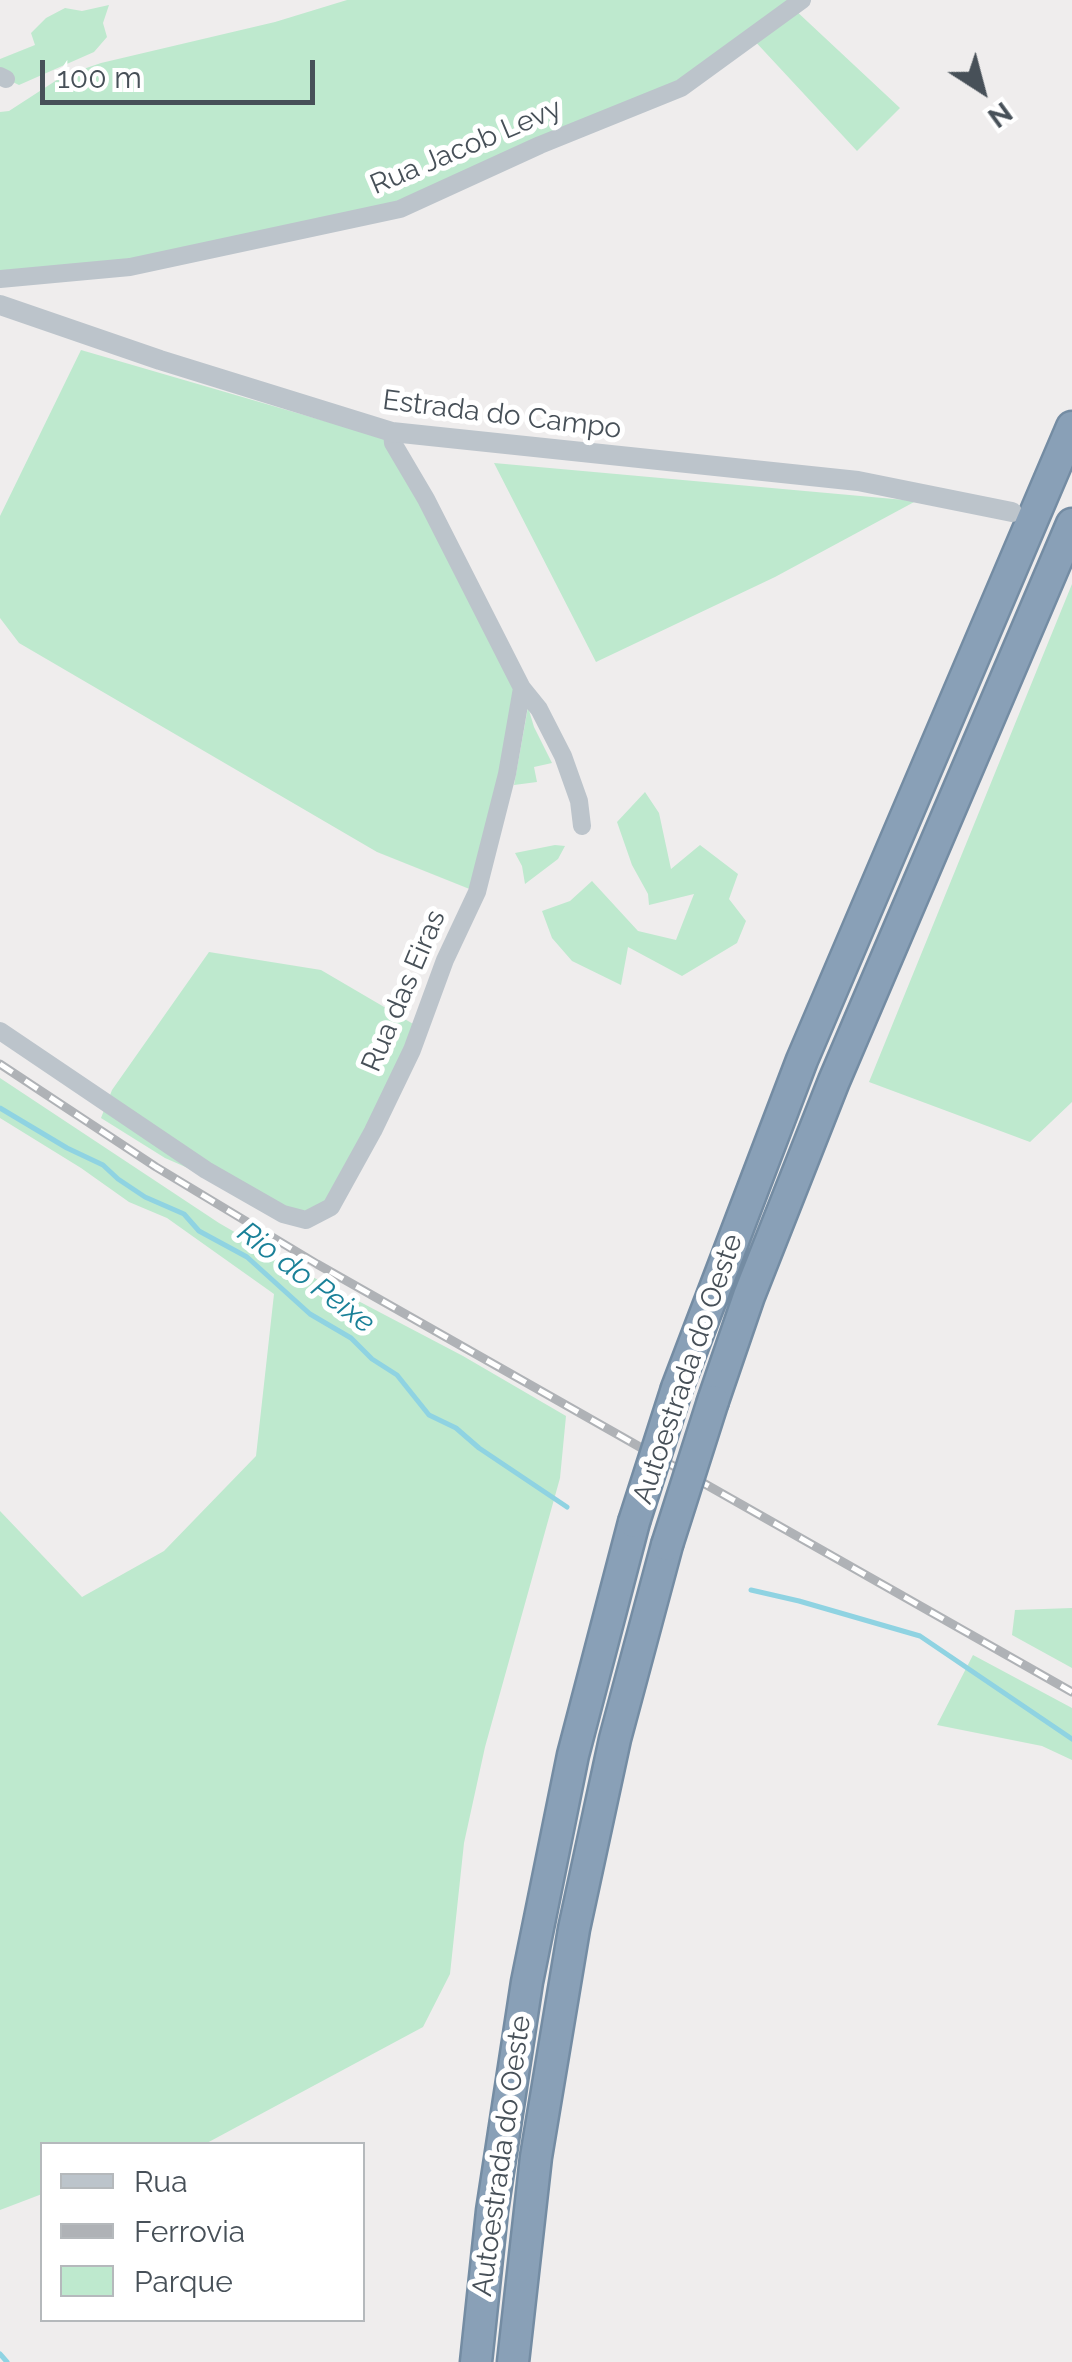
<!DOCTYPE html>
<style>
body{margin:0}
#map{position:relative;width:1072px;height:2362px;overflow:hidden;background:#efeded;font-family:Raleway,sans-serif}
canvas{display:block}
.legend{position:absolute;left:40px;top:2142px;width:325px;height:180px;box-sizing:border-box;background:#fff;border:2px solid #b5b9bc;margin:0;padding:12px 18px;list-style:none;font-size:30px;color:#475058}
.legend li{display:flex;align-items:center;gap:20px;height:50px}
.legend b{width:50px;border:2px solid #b5b9bc}
.north{position:absolute;left:932px;top:40px;width:100px;height:100px;-webkit-text-stroke:8px #fff;paint-order:stroke;rotate:144deg;font-size:28px;font-weight:700;line-height:40px;text-align:center;color:#475058}
.north::after{content:'';display:block;margin:auto;width:35px;height:45px;background:#475058;clip-path:polygon(50% 0,100% 100%,50% 72%,0 100%)}
.scale{position:absolute;left:40px;top:60px;width:275px;height:45px;box-sizing:border-box;border:5px solid #475058;border-top:0;padding-left:12px;font-size:30px;line-height:35px;white-space:nowrap;color:#475058;-webkit-text-stroke:8px #fff;paint-order:stroke}
</style>
<div id="map">
<canvas width="1072" height="2362"></canvas>
<ul class="legend">
<li><b style="height:12px;background:#bcc4cb"></b>Rua</li>
<li><b style="height:12px;background:#afb2b6"></b>Ferrovia</li>
<li><b style="height:28px;background:#bee9ce"></b>Parque</li>
</ul>
<div class="north">N</div>
<div class="scale">100 m</div>
</div>
<script>
const g = document.querySelector('canvas').getContext('2d');
g.lineJoin = 'round';
function fillPath(path, color) { g.fillStyle = color; g.fill(path, 'evenodd'); }
const toPath = rows => new Path2D(rows.map(r => 'M' + r).join(''));
function strokePath(path, color, width, dash) { g.strokeStyle = color; g.lineWidth = width; g.lineCap = dash ? 'butt' : 'round'; g.setLineDash(dash || []); g.stroke(path); }
function drawText(font, color, halo, rows, align = 'center') {
  g.font = font + ' Raleway,sans-serif'; g.lineWidth = 10; g.setLineDash([]); g.textBaseline = 'middle'; g.strokeStyle = halo; g.fillStyle = color; for (const [text, x, y, turn = 0] of rows) {
    g.save(); g.translate(x, y); g.rotate((+turn || 0) * Math.PI / 180); g.textAlign = isNaN(turn) ? turn : align; if (halo) g.strokeText(text, 0, 0); g.fillText(text, 0, 0); g.restore();
  }
}
fillPath(toPath([
 [347,0,802,0,697,78,440,193,209,249,0,274,0,112,9,111,63,76,101,63,275,22],
 [109,5,103,23,107,37,94,52,19,85,0,76,0,59,35,45,31,33,46,18,65,8,82,11],
 [793,8,900,108,857,151,751,37],
 [81,350,383,438,522,688,477,892,377,852,19,643,0,618,0,516],
 [494,463,916,501,775,577,596,662],
 [1072,584,1072,1102,1030,1142,869,1082],
 [528,707,534,727,552,763,534,767,537,782,514,785],
 [645,792,659,813,671,869,700,845,738,874,729,899,746,921,737,943,682,976,628,947,621,985,572,961,552,938,542,911,570,901,592,881,638,931,676,940,694,894,649,905,648,894,632,865,617,822],
 [555,845,565,846,558,859,525,884,522,866,515,853],
 [209,952,321,970,420,1028,342,1186,306,1220,165,1158,101,1118,112,1090],
 [0,1078,219,1223,305,1273,463,1356,566,1416,560,1478,485,1747,464,1843,450,1974,423,2027,205,2144,42,2144,42,2194,0,2210,0,1511,82,1597,164,1551,256,1456,274,1294,167,1218,129,1202,81,1168,0,1118],
 [1072,1608,1072,1668,1012,1635,1015,1610],
 [973,1655,1072,1708,1072,1760,1042,1746,937,1725]
]), '#bee9ce');
strokePath(toPath([
 [0,1108,67,1148,103,1165,118,1179,145,1197,184,1214,199,1231,247,1257,310,1314,351,1338,372,1359,397,1375,429,1415,456,1428,479,1448,567,1507],
 [751,1590,799,1601,920,1636,1072,1739],
 [0,2354,7,2362]
]), '#8fd3e2', 5);
const motorway = toPath([
 [677,1388,802,1060,1072,427],
 [713,1401,749,1296,834,1081,1072,524],
 [476,2362,492,2211,527,1982,573,1755,634,1522],
 [513,2362,536,2157,574,1929,615,1739,667,1545]
]);
strokePath(motorway, '#748ca3', 35);
strokePath(toPath([
 [0,76,6,79],
 [0,279,130,267,400,209,540,145,681,88,802,0],
 [522,688,539,709,563,756,579,801,582,826],
 [0,1031,206,1170,283,1214,306,1220,331,1207,373,1131,412,1050,445,960,477,892,507,774,522,688,426,499,393,443,392,432]
]), '#bcc4cb', 18);
strokePath(toPath([
 [0,305,160,360,392,432,858,481,1012,512]
]), '#bcc4cb', 20);
strokePath(motorway, '#89a0b7', 30);
const rail = toPath([
 [0,1064,156,1167,317,1264,1072,1692]
]);
strokePath(rail, '#afb2b6', 9);
strokePath(rail, '#fff', 5, [15]);
const motorwayBridge = toPath([
 [634,1522,677,1388],
 [667,1545,713,1401]
]);
strokePath(motorwayBridge, '#748ca3', 35, []);
strokePath(motorwayBridge, '#89a0b7', 30);
drawText('28px', '#475058', '#fff', [
 ["Rua Jacob Levy",466,147,-23],
 ["Estrada do Campo",502,415,7],
 ["Rua das Eiras",404,991,-67],
 ["Autoestrada do Oeste",688,1369,-71],
 ["Autoestrada do Oeste",502,2156,-82]
]);
drawText('italic 30px', '#1a8198', '#fff', [
 ["Rio do Peixe",306,1278,37]
]);
</script>
